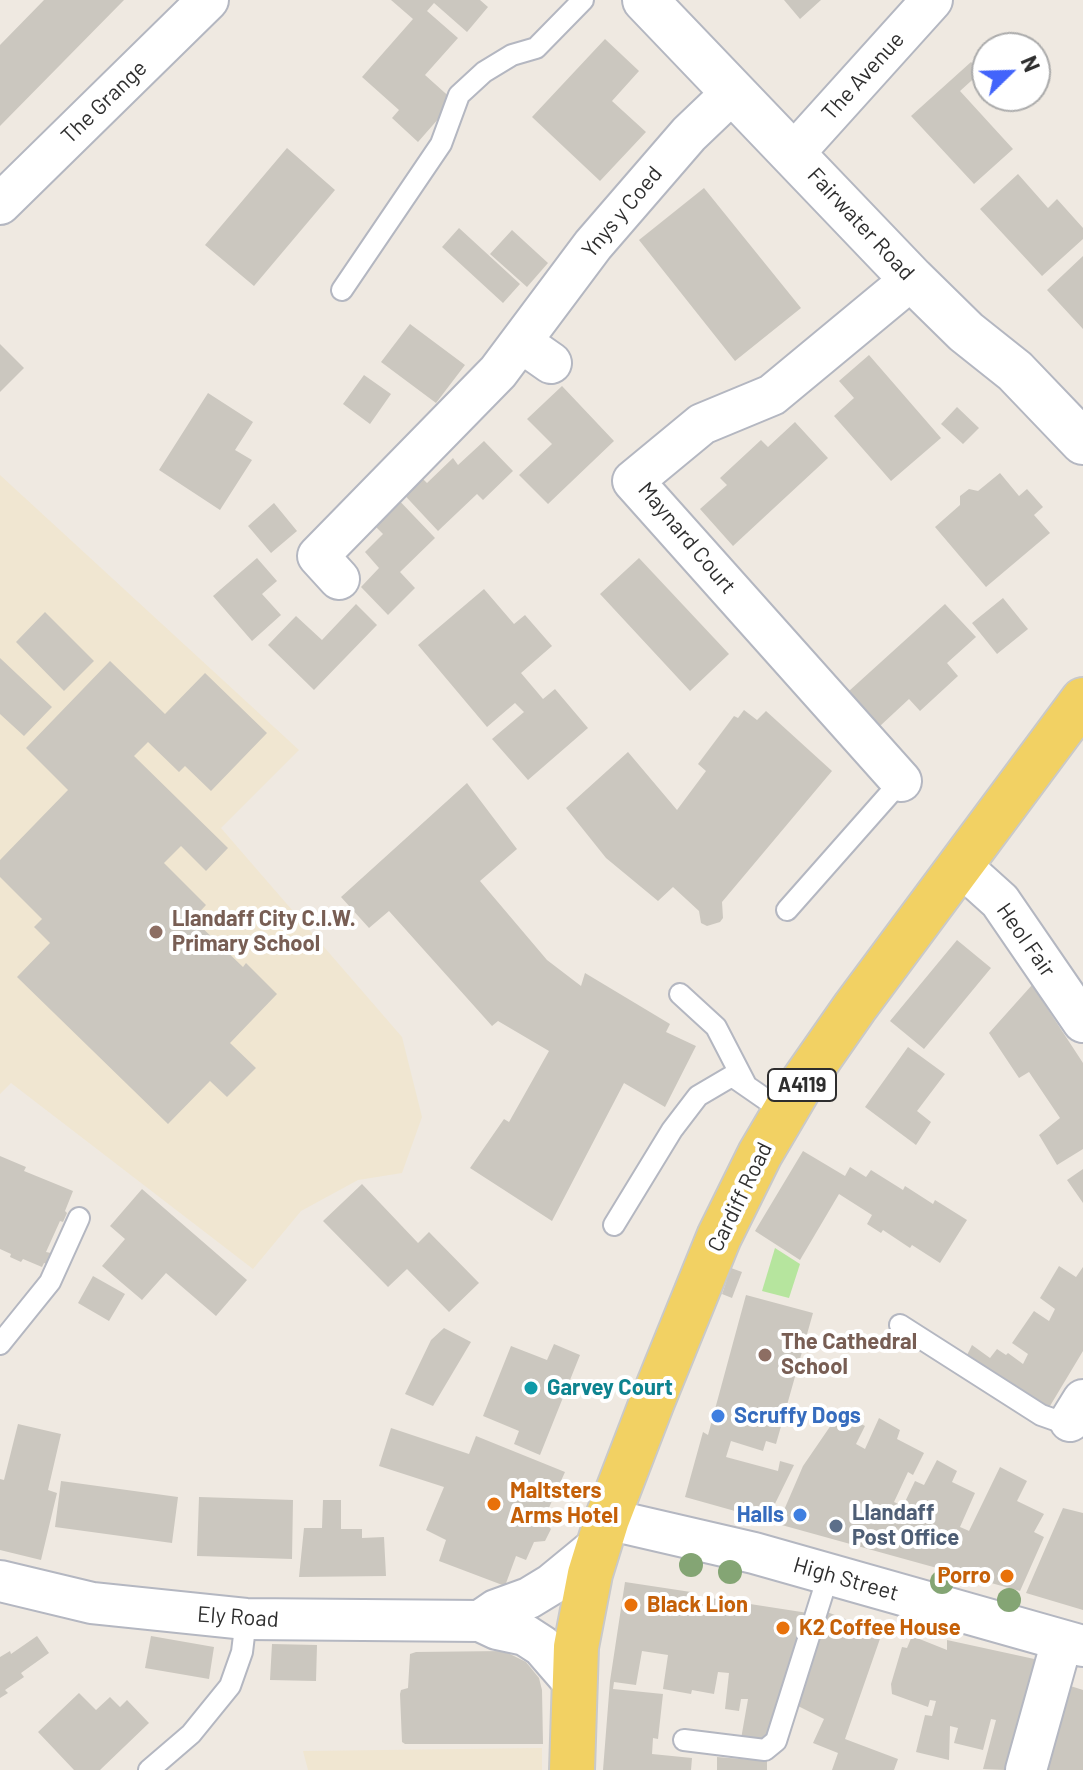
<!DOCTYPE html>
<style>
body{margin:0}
#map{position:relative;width:1083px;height:1770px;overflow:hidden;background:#efe9e1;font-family:Barlow,sans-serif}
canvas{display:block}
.north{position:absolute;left:971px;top:32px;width:80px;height:80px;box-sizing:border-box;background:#fff;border:2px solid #ababab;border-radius:50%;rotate:67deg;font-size:22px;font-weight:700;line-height:32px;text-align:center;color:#2e2e2e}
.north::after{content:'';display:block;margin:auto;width:28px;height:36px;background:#4264fb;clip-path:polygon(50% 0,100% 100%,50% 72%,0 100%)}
</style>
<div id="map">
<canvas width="1083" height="1770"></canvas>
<div class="north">N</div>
</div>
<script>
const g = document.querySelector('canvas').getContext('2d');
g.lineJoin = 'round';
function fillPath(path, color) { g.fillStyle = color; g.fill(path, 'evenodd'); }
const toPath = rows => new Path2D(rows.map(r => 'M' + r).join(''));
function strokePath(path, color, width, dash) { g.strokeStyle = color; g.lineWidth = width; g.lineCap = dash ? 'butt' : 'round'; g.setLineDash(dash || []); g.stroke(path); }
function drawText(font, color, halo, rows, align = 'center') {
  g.font = font + ' Barlow,sans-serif'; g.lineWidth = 8; g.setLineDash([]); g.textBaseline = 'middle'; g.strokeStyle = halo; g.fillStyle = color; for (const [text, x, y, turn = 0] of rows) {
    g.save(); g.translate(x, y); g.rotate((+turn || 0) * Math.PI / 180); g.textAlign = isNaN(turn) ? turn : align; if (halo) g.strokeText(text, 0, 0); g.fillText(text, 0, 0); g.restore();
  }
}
fillPath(toPath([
 [0,475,299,750,221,828,402,1037,422,1117,402,1173,358,1180,301,1211,253,1269,11,1083,0,1094],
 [542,1748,542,1770,308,1770,303,1751]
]), '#f0e6d1');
fillPath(toPath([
 [775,1248,800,1264,789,1298,762,1291]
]), '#b6e59e');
fillPath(toPath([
 [44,0,124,0,0,126,0,45],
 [391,0,480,0,488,7,467,32,434,3,427,11,458,38,425,75,454,101,418,142,392,118,399,110,362,77,413,19],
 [784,0,821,0,800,19],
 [605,39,639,71,612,101,646,132,600,181,532,117],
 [971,62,981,72,960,91,1013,149,974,184,911,116],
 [287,148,335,190,254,286,205,245],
 [1018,174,1048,208,1057,199,1083,228,1083,239,1042,276,980,209],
 [704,188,801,308,735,361,639,240],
 [459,228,520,284,503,303,442,247],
 [512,230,548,263,527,287,490,254],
 [1083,256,1083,329,1047,290],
 [410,324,465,365,436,403,381,362],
 [0,344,24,368,0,392],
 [869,355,941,438,891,481,834,416,854,398,839,381],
 [364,375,391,394,370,424,343,404],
 [562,386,614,441,548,504,519,475,552,444,527,419],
 [208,393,253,422,235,450,252,460,220,510,159,470],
 [957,407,979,428,963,444,941,424],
 [795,422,828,458,733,546,700,509,727,485,720,478,761,440,768,447],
 [484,441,513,471,483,500,477,494,438,531,397,487,415,471,427,483,453,458,458,465],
 [1000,473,1019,496,1027,489,1043,507,1034,515,1050,533,986,587,935,527,960,505,960,496,969,489,978,491],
 [393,494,435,538,400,572,415,588,388,615,361,587,379,568,365,552,383,534,367,518],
 [274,503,297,531,271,553,248,526],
 [257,558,277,581,262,594,281,615,252,641,213,596],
 [639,558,729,654,690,691,600,594],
 [484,589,514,624,525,615,552,646,521,673,543,699,555,689,588,728,528,780,492,739,524,712,515,703,487,727,418,645],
 [1003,598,1028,629,997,654,972,623],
 [356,604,377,625,314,690,268,645,296,616,322,640],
 [945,604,976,637,947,663,958,676,920,711,909,699,880,726,849,691],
 [45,612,94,661,64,691,16,642],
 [0,658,52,707,24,736,0,714],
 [110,661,165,714,205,673,267,733,211,791,185,766,179,772,148,742,134,756,228,848,206,871,181,846,164,863,206,905,193,919,243,967,246,963,277,994,230,1043,256,1068,227,1097,210,1081,168,1124,17,977,50,943,34,927,42,919,0,877,0,860,68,790,26,748],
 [744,710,757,720,766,711,832,771,722,902,723,918,720,922,707,926,701,923,699,911,673,887,658,901,606,858,566,808,628,752,677,810,706,771,698,764,734,716,738,718],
 [467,783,517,849,480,881,547,960,581,986,585,973,670,1024,666,1032,696,1046,665,1107,624,1083,552,1221,470,1168,504,1119,509,1122,549,1051,498,1021,492,1026,389,911,369,928,341,897],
 [957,940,991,968,924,1049,890,1021],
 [1032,985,1083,1063,1083,1149,1057,1165,1039,1135,1060,1118,1029,1072,1019,1078,989,1033],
 [908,1047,945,1074,917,1111,931,1122,916,1145,865,1107],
 [803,1151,845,1176,850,1167,866,1177,871,1170,903,1190,905,1186,933,1204,935,1200,967,1220,940,1263,912,1245,910,1248,883,1230,881,1233,867,1224,872,1215,839,1194,800,1260,755,1231],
 [0,1156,26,1167,24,1171,73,1191,65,1211,67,1213,63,1222,60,1221,46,1252,51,1253,47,1264,44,1263,42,1267,23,1259,21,1262,10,1257,11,1254,0,1249],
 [1083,1169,1083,1203,1067,1180],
 [362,1184,418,1243,429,1232,479,1283,449,1312,407,1269,388,1287,323,1221],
 [142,1189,247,1280,216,1316,166,1273,142,1300,102,1266,125,1239,110,1226],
 [1059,1266,1076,1277,1083,1267,1083,1351,1050,1406,1042,1407,967,1355,972,1345,990,1358,997,1349,1006,1355,1008,1353,1023,1364,1028,1354,1012,1343,1034,1311,1049,1321,1055,1309,1040,1298],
 [731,1268,742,1272,732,1298,722,1294],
 [93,1276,125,1294,109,1321,78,1303],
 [746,1295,813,1313,776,1444,766,1441,763,1451,731,1441,726,1457,778,1471,780,1461,794,1465,767,1520,685,1497,703,1432,708,1435],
 [444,1328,471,1342,433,1406,405,1394,431,1340],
 [554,1344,580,1355,540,1455,514,1444,519,1431,483,1416,511,1346,547,1360],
 [840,1412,865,1426,856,1444,865,1449,879,1418,900,1430,897,1439,924,1453,913,1475,908,1472,894,1502,903,1506,915,1481,924,1485,937,1460,957,1471,952,1482,975,1493,960,1527,967,1530,969,1531,1000,1467,1027,1481,1017,1501,1044,1514,1034,1532,1044,1537,1020,1591,778,1524,803,1466],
 [18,1424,61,1434,48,1490,57,1493,41,1560,0,1550,0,1479,4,1480],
 [391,1428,469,1454,476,1436,565,1472,543,1521,551,1529,545,1541,534,1542,526,1560,516,1556,505,1586,439,1561,446,1540,426,1530,444,1487,379,1466],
 [61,1481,178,1497,172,1543,55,1527],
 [199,1497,293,1500,292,1559,197,1556],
 [323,1500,341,1500,341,1529,362,1529,362,1538,384,1537,386,1576,299,1577,304,1528,322,1528],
 [1063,1508,1083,1513,1083,1610,1026,1593],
 [625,1582,691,1592,689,1602,705,1604,705,1597,808,1613,779,1710,766,1738,758,1742,741,1739,748,1699,741,1699,739,1711,725,1709,729,1673,718,1672,714,1694,692,1690,691,1694,663,1689,668,1655,642,1651,636,1685,614,1682,613,1689,663,1694,658,1739,653,1738,652,1754,692,1758,691,1770,603,1770,610,1681],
 [827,1612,882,1633,845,1739,898,1759,894,1770,832,1770,838,1753,813,1743,824,1719,794,1704],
 [37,1636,49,1653,21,1673,24,1677,5,1690,8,1693,0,1698,0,1657,10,1651,11,1654],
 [151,1636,214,1647,209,1679,145,1668],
 [912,1636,947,1650,947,1640,1039,1660,1017,1743,1012,1741,1005,1770,983,1769,996,1720,991,1719,983,1750,954,1743,958,1728,950,1726,949,1760,916,1752,925,1715,932,1716,936,1701,930,1700,928,1707,892,1694,891,1684,902,1647,907,1648],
 [272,1644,317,1645,316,1681,270,1680],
 [504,1651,526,1662,539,1678,542,1690,543,1744,405,1744,402,1742,400,1694,401,1690,408,1688,410,1654,416,1652],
 [1058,1682,1083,1690,1083,1770,1034,1770],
 [79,1693,96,1710,110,1697,120,1707,127,1700,149,1723,100,1770,74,1770,38,1732],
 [717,1757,767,1761,767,1770,717,1770]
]), '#cbc7bf');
const service = toPath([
 [342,290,441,144,459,95,484,72,512,55,536,48,583,0],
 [787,910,901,781],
 [680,994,716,1027,745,1083],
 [614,1225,672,1130,698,1096,732,1076,784,1112],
 [900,1325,1041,1415,1058,1421,1070,1421],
 [0,1344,50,1282,79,1218],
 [684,1740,765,1750,776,1741,829,1573],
 [149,1770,191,1734,230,1686,242,1652,246,1619]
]);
const minor = toPath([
 [794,153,932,0],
 [0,204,208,0],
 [521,342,551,363],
 [339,579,318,556,498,372,593,245,689,134,733,92],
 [901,781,633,481,702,424,772,395,912,279],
 [960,865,1000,901,1083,1022],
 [1070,1421,1083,1400],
 [607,1519,754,1553,1083,1646],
 [0,1581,92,1603,246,1619,480,1621,497,1629,525,1635,542,1646,574,1683],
 [480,1621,496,1610,529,1598,552,1584,597,1547],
 [1026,1770,1062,1641]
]);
const tertiary = toPath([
 [645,0,912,279,966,332,1015,371,1083,442]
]);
const primary = toPath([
 [572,1770,576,1647,590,1574,607,1519,652,1402,719,1237,760,1154,800,1086,855,1007,1083,700]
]);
strokePath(service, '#b4b7c1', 24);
strokePath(minor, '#b4b7c1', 44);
strokePath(tertiary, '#b4b7c1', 48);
strokePath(primary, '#c9c9c9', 48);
strokePath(service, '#fff', 20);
strokePath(minor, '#fff', 40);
strokePath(tertiary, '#fff', 44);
strokePath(primary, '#f2d163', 44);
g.fillStyle = '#84a574';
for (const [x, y] of [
 [691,1565],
 [730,1572],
 [942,1582],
 [1009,1600]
]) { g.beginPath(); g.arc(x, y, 12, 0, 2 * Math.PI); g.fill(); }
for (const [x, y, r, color] of [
 [156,932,8,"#8d6e63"],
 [765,1355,8,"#8d6e63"],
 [531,1388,8,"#0f9aa8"],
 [718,1416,8,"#3f7fe0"],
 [494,1504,8,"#e8710a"],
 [800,1515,8,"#3f7fe0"],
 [836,1526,8,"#5c6f8a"],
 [1007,1576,8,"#e8710a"],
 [631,1605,8,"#e8710a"],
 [783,1628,8,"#e8710a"]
]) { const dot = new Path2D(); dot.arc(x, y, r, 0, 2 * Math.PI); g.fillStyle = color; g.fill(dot); strokePath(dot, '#fff', 3); }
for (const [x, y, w] of [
 [802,1085,68]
]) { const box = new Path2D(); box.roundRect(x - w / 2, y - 16, w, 32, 6); g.fillStyle = '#fff'; g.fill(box); strokePath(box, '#2e2e2e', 2); }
drawText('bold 20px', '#2e2e2e', null, [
 ["A4119",802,1085]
]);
drawText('22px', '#2e2e2e', '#fff', [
 ["The Avenue",863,76,-48],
 ["The Grange",104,102,-44],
 ["Ynys y Coed",622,212,-50],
 ["Fairwater Road",861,224,47],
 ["Maynard Court",687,538,50],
 ["Heol Fair",1026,940,55],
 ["Cardiff Road",740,1197,-64],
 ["High Street",846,1579,16],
 ["Ely Road",238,1617,4]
]);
drawText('bold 22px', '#785e54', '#fff', [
 ["Llandaff City C.I.W.",172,919],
 ["Primary School",172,944],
 ["The Cathedral",781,1342],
 ["School",781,1367]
], 'left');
drawText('bold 22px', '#0d838f', '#fff', [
 ["Garvey Court",547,1388]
], 'left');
drawText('bold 22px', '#366cbe', '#fff', [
 ["Scruffy Dogs",734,1416],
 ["Halls",784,1515,"right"]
], 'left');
drawText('bold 22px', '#c56008', '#fff', [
 ["Maltsters",510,1491],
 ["Arms Hotel",510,1516],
 ["Porro",991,1576,"right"],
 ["Black Lion",647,1605],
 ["K2 Coffee House",799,1628]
], 'left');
drawText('bold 22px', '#4e5e75', '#fff', [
 ["Llandaff",852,1513],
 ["Post Office",852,1538]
], 'left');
</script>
